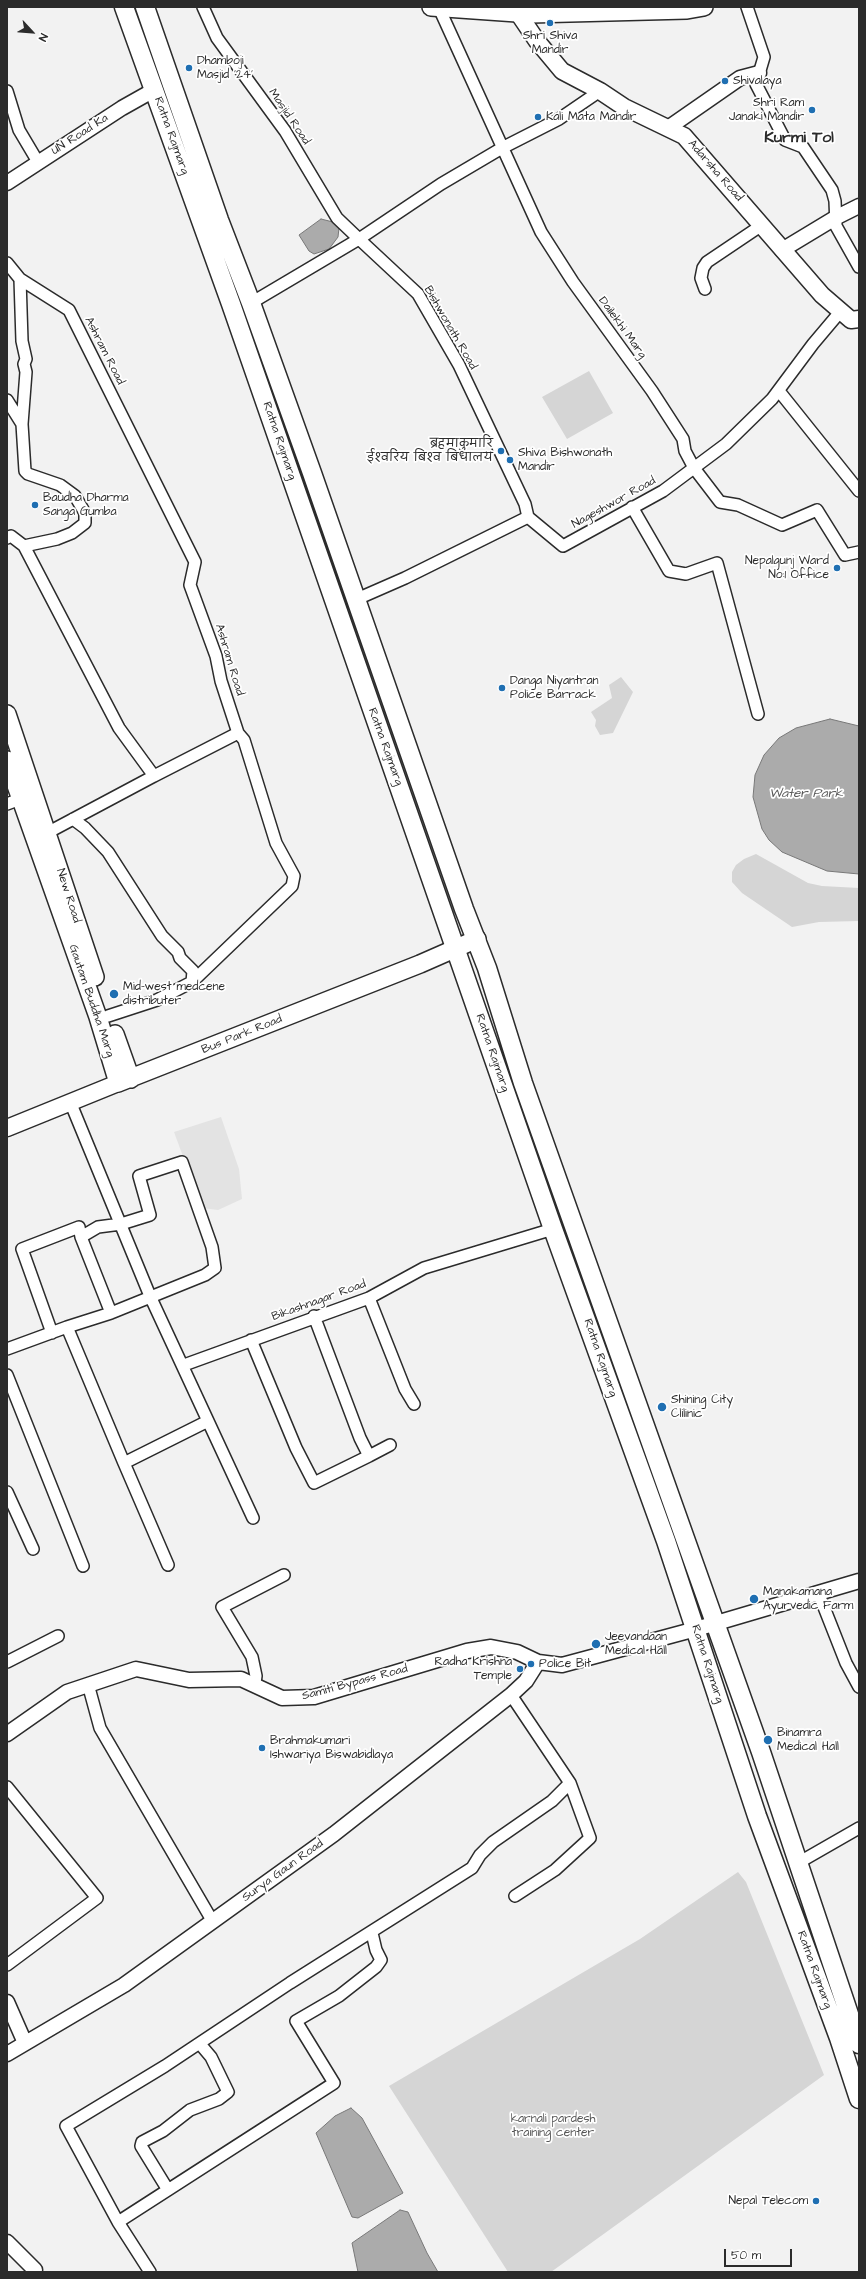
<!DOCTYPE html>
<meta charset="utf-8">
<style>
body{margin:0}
#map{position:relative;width:866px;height:2279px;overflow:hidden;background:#f2f2f2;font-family:"Architects Daughter",sans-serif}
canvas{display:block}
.frame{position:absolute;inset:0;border:8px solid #2b2b2b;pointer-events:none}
.north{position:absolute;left:12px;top:12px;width:40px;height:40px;-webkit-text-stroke:3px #fff;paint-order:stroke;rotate:116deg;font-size:11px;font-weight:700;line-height:16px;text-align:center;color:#2b2b2b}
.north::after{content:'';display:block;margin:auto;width:14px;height:18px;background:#2b2b2b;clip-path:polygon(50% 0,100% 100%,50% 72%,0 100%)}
.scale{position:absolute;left:724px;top:2249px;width:68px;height:18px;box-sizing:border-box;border:2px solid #2b2b2b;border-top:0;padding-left:5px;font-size:12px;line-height:14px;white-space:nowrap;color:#2b2b2b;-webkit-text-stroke:3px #fff;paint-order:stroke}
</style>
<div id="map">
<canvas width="866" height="2279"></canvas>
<div class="frame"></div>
<div class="north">N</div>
<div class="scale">50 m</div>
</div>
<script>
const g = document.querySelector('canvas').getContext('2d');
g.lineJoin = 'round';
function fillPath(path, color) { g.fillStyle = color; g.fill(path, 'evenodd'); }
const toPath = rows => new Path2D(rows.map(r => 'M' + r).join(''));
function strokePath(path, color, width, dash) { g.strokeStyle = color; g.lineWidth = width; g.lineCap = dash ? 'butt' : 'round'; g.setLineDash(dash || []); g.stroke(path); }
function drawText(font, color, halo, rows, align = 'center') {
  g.font = font + ' "Architects Daughter","Playpen Sans Deva",sans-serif'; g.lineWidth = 3.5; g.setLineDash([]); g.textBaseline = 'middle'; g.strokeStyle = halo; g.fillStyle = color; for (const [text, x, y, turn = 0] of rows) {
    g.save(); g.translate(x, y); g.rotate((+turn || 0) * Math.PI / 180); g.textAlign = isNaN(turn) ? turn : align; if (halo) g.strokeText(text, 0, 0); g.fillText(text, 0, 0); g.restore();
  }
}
fillPath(toPath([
 [221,1117,239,1169,242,1199,218,1210,202,1208,174,1132]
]), '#e3e3e3');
fillPath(toPath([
 [589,371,613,413,567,439,542,397],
 [621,677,633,692,613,733,600,735,595,726,596,720,591,712,612,698,609,685],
 [756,854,808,883,822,886,859,888,859,921,819,922,792,927,742,893,732,882,732,872,736,865,744,859],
 [738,1872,746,1882,824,2075,551,2272,508,2272,389,2086,640,1939]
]), '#d5d5d5');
const water = toPath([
 [321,219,333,222,339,228,338,237,329,249,314,254,309,251,299,235,321,219],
 [830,719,859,726,859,874,827,871,782,852,769,840,762,829,753,797,755,775,764,755,779,738,796,728,830,719],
 [351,2108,362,2118,403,2193,358,2218,352,2217,316,2133,335,2116,351,2108],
 [400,2210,408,2212,427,2253,438,2272,358,2272,352,2243,400,2210]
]);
fillPath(water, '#ababab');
strokePath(water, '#787878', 1);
const minor = toPath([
 [203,7,217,38,285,131,337,218,359,239,441,184,502,148,559,119,600,91],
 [747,7,764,57,756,84,785,140,803,147,832,190,835,201,836,226,859,267],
 [439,8,541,232,573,282,652,391,683,439,685,451,694,468,720,502,738,505,782,525,817,510,845,555,859,552],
 [7,91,19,130,38,162],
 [7,263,20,279,69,310,195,562,190,585,216,656,221,681,238,733,244,740,276,843,294,876,292,886,192,982,157,1000,108,1016],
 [20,279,22,341,26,359,24,364,26,372,22,424,25,471,28,474,60,485,75,496,85,513,85,523,72,533,57,539,24,546],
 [705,289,701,278,703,268,707,262,762,225],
 [251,303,359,239,418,294,459,365,525,504,528,517],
 [779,391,859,491],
 [7,400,22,424],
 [632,507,669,571,686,574,717,563,758,714],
 [7,538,11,536,24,546,119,728,154,776,47,833],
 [357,599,405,578,528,517,563,546,663,491,726,444,772,399,813,344,840,312],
 [154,776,238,733],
 [7,804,20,799],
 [73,819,85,828,108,852,162,936,178,952,180,958,193,971,192,982],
 [71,1104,150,1296,253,1518],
 [81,1237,111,1313],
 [369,1298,405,1389,414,1404],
 [52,1333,22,1249,79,1227,81,1237,98,1227,121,1224,150,1215,139,1176,182,1162,212,1247,215,1268,205,1275,111,1313,67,1327,124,1463,208,1421],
 [251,1340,296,1448,314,1483,369,1456,360,1438,314,1316],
 [7,1349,67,1327],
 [184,1365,369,1298,424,1268,553,1229],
 [7,1375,83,1566],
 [369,1456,390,1445],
 [124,1463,168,1565],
 [7,1492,33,1549],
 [818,1592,846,1663,859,1687],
 [7,1662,58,1636],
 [255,1683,256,1676,252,1657,222,1607,284,1575],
 [88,1684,100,1728,213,1922],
 [511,1695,570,1783,590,1838,555,1870,515,1896],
 [7,1787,97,1898,7,1965],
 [798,1863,859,1828],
 [168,2190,141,2146,142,2142,163,2131,190,2110,219,2099,228,2092,211,2057,200,2044],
 [118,2222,334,2083,296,2021,339,1996,376,1967,381,1960,376,1950,372,1933],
 [150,2272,118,2222,66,2126,165,2066,290,1983,472,1868,480,1855,493,1842,552,1801,570,1783]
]);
const tertiary = toPath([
 [668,128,740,78,759,73],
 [7,183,122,108,154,90],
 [782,250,835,218,859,206],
 [7,1734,67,1692,136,1669,189,1680,241,1679,282,1698,314,1697,467,1651,491,1647,517,1652,538,1662,562,1665,696,1629,859,1581],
 [7,2002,25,2043],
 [7,2054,124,1985,334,1834,511,1695,526,1681,538,1662],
 [7,2242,35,2270,33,2272]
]);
const secondary = toPath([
 [518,13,537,41,562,71,600,91,624,107,684,136,822,295,851,320,859,319],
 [7,1128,118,1083]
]);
const primary = toPath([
 [431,7,531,14,687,10,704,7],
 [7,714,95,977],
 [7,760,98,1017,118,1083,420,964,477,939],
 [115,1034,131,1079]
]);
const trunk = toPath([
 [124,7,231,304,553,1229,666,1541,757,1816,839,2038,859,2099],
 [145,7,219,220,251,303,312,473,464,909,487,968,523,1083,761,1752,859,2044]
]);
strokePath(minor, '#2b2b2b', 14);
strokePath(tertiary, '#2b2b2b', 17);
strokePath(secondary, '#2b2b2b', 19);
strokePath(primary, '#2b2b2b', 20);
strokePath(trunk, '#2b2b2b', 21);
strokePath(minor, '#fff', 11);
strokePath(tertiary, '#fff', 14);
strokePath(secondary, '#fff', 16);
strokePath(primary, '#fff', 17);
strokePath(trunk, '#fff', 18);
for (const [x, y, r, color] of [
 [550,23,4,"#1f6fb2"],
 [189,68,4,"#1f6fb2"],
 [725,81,4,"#1f6fb2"],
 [812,110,4,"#1f6fb2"],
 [538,117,4,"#1f6fb2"],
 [501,451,4,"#1f6fb2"],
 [510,460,4,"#1f6fb2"],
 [35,505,4,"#1f6fb2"],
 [837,568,4,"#1f6fb2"],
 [502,688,4,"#1f6fb2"],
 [114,994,5,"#1f6fb2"],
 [662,1407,5,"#1f6fb2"],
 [754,1599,5,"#1f6fb2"],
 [596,1644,5,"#1f6fb2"],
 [531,1664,4,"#1f6fb2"],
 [520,1669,4,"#1f6fb2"],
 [768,1740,5,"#1f6fb2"],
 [262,1748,4,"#1f6fb2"],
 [816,2201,4,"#1f6fb2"]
]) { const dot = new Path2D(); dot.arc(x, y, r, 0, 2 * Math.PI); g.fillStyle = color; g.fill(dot); strokePath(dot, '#fff', 1.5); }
drawText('12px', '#2b2b2b', '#fff', [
 ["Shri Shiva",550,36,"center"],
 ["Mandir",550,50,"center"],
 ["Dhamboji",197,61],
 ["Masjid '24'",197,75],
 ["Shivalaya",733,81],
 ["Shri Ram",804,103,"right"],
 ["Janaki Mandir",804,117,"right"],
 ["Kali Mata Mandir",546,117],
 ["ब्रहमाकुमारि",493,444,"right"],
 ["ईश्वरिय बिश्व बिधालय",493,458,"right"],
 ["Shiva Bishwonath",518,453],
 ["Mandir",518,467],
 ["Baudha Dharma",43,498],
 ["Sanga Gumba",43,512],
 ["Nepalgunj Ward",829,561,"right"],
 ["No:1 Office",829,575,"right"],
 ["Danga Niyantran",510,681],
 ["Police Barrack",510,695],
 ["Mid-west medcene",123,987],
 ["distributer",123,1001],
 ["Shining City",671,1400],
 ["Clilinic",671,1414],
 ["Manakamana",763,1592],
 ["Ayurvedic Farm",763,1606],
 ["Jeevandaan",605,1637],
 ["Medical Hall",605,1651],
 ["Radha Krishna",512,1662,"right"],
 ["Temple",512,1676,"right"],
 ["Police Bit",539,1664],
 ["Binamra",777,1733],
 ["Medical Hall",777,1747],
 ["Brahmakumari",270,1741],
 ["Ishwariya Biswabidlaya",270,1755],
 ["Nepal Telecom",808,2201,"right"]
], 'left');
drawText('12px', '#2b2b2b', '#fff', [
 ["Masjid Road",289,117,56],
 ["UN Road Ka",80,135,-33],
 ["Ratna Rajmarg",171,136,70],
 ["Adarsha Road",715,171,49],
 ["Bishwonath Road",450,328,60],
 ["Dailekhi Marg",622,328,54],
 ["Ashram Road",104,351,63],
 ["Ratna Rajmarg",279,441,71],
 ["Nageshwor Road",614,503,-29],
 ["Ashram Road",229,660,73],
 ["Ratna Rajmarg",385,747,70],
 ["New Road",68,896,72],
 ["Gautam Buddha Marg",91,1001,71],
 ["Bus Park Road",242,1035,-22],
 ["Ratna Rajmarg",492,1053,71],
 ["Bikashnagar Road",319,1301,-20],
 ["Ratna Rajmarg",600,1358,71],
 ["Ratna Rajmarg",707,1664,72],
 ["Samiti Bypass Road",355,1683,-15],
 ["Surya Gaun Road",283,1871,-36],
 ["Ratna Rajmarg",814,1970,70]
]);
drawText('12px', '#565656', '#fff', [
 ["karnali pardesh",553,2119],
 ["training center",553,2133]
]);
drawText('italic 13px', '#585858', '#fff', [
 ["Water Park",806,794]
]);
drawText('bold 16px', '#2b2b2b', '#fff', [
 ["Kurmi Tol",799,139]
]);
</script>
